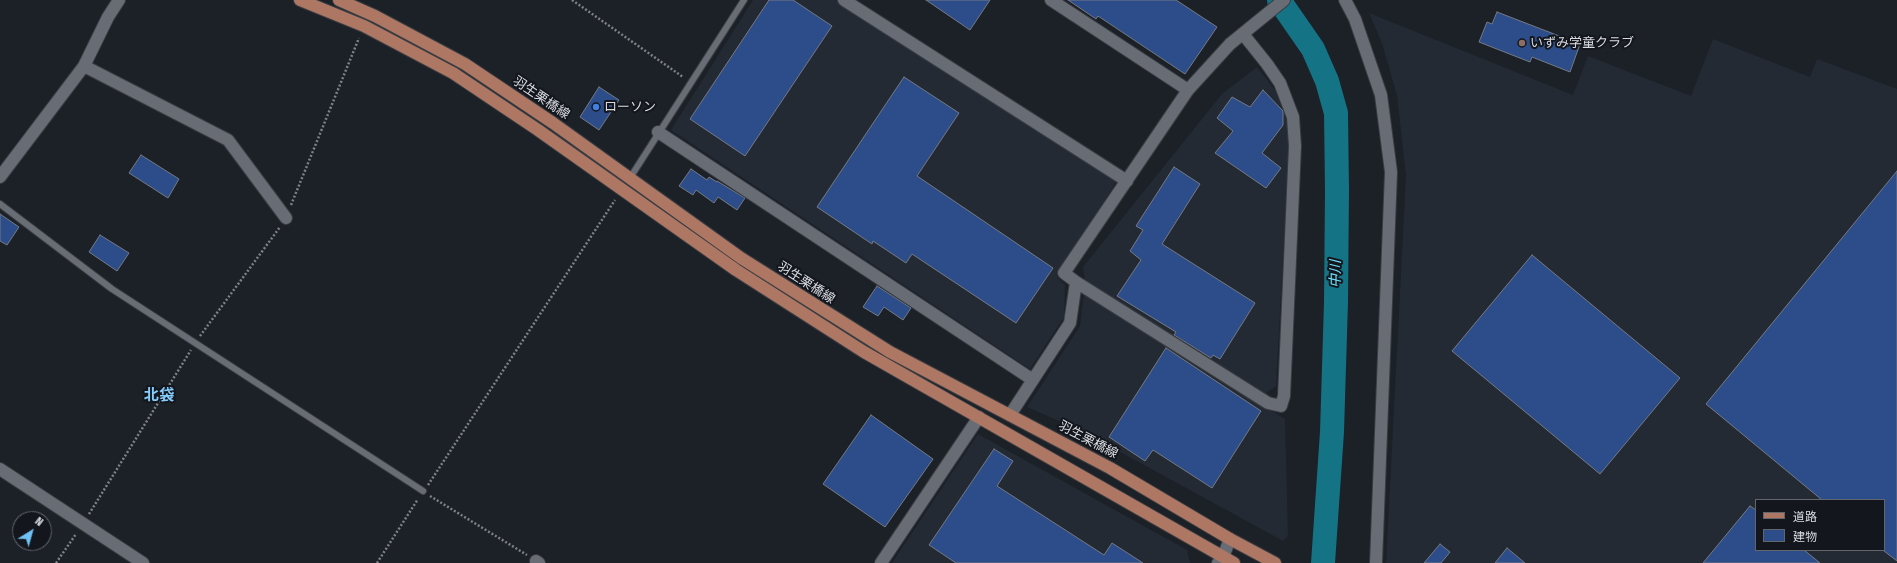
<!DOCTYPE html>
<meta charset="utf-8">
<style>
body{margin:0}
#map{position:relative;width:1897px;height:563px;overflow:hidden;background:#1c2027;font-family:"Fira Sans Condensed","Noto Sans JP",sans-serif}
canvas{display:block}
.legend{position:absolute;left:1755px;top:499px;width:130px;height:52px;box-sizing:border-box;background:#13171d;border:1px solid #62656b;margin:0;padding:5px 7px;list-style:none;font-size:12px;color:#d9dbe0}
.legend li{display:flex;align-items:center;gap:8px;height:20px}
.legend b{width:20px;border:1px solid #62656b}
.north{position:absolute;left:12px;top:511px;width:40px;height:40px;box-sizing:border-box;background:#13171d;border:1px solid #62656b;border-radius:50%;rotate:37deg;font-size:11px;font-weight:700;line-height:16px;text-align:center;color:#d9dbe0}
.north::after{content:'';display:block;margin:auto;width:14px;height:18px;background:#71c1f5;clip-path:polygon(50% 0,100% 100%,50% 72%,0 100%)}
</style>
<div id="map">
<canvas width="1897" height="563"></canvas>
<ul class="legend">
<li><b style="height:5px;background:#ad7764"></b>道路</li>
<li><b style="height:11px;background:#2c4d89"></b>建物</li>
</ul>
<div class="north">N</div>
</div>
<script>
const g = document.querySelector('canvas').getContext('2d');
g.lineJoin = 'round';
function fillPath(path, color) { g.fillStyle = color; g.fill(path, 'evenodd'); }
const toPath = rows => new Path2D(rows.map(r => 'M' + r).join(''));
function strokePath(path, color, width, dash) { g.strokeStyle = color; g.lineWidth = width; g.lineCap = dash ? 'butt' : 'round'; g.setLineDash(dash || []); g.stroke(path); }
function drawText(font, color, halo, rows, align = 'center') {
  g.font = font + ' "Fira Sans Condensed","Noto Sans JP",sans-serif'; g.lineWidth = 4; g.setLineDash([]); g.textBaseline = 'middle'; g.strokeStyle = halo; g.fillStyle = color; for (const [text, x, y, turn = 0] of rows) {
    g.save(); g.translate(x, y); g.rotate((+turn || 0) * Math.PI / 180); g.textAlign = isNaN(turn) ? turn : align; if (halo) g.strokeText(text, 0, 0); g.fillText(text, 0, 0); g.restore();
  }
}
fillPath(toPath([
 [753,0,836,0,1116,182,1057,277,1065,285,1064,317,1030,369,671,130],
 [1369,13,1573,95,1588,56,1691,96,1713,39,1810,77,1817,59,1897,89,1897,563,1386,563,1406,176,1397,96,1382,43],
 [1756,500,1884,500,1884,550,1756,550],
 [1257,67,1281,98,1287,119,1289,144,1276,386,1265,394,1085,281,1083,267,1222,94],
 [1084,294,1285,419,1288,536,1283,541,1080,430,1027,407,1080,326],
 [978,434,1187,550,1190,563,892,563]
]), '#232a34');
strokePath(toPath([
 [1279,0,1313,49,1327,81,1336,113,1337,190,1336,302,1332,432,1323,563]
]), '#147385', 24);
const building = toPath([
 [769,0,793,0,832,26,745,156,690,119,769,0],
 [926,0,990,0,970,30,926,0],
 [1068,0,1176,0,1217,27,1185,74,1098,16,1096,19,1068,0],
 [1497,12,1580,44,1570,72,1532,57,1530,62,1479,42,1487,22,1492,24,1497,12],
 [904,77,959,113,917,176,1053,268,1016,323,912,254,906,263,873,241,872,244,817,207,904,77],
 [599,87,619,100,599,130,580,117,599,87],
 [1263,90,1283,111,1283,125,1262,153,1281,168,1266,188,1215,153,1233,131,1217,118,1232,97,1250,107,1263,90],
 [141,155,179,179,168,198,129,173,141,155],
 [1174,167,1200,184,1162,244,1255,303,1220,359,1213,355,1211,358,1174,335,1176,332,1117,296,1141,260,1130,251,1143,230,1136,226,1174,167],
 [691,169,707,180,709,177,717,182,717,181,745,198,737,210,718,197,714,203,696,190,693,195,679,186,691,169],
 [1897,171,1897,561,1884,551,1884,500,1822,500,1706,404,1897,171],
 [0,214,19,227,7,245,0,241,0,214],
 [100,235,129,253,117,271,89,252,100,235],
 [1532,255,1680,378,1600,474,1452,351,1532,255],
 [877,286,911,308,903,320,884,307,878,316,863,307,877,286],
 [1166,348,1261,411,1212,488,1153,450,1145,461,1109,437,1166,348],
 [871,415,933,459,885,527,823,484,871,415],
 [994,449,1013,461,997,486,1104,555,1112,543,1143,563,956,563,929,545,994,449],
 [1750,506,1756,510,1756,550,1804,550,1820,563,1703,563,1750,506],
 [1440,544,1450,552,1441,563,1424,563,1440,544],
 [1507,548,1525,563,1495,563,1507,548]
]);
fillPath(building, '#2c4d89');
strokePath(building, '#757a83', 1);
const lane = toPath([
 [630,178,744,0],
 [0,204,112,289,423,491]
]);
const street = toPath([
 [844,0,1127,181],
 [1051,0,1188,90],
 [84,66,228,140,286,218],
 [658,132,1033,380],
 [0,177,84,66,108,17,119,0],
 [1076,282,1268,403,1281,406,1284,396,1295,146,1293,117,1280,83,1267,64,1243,34],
 [1010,415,1070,323,1076,282,1064,273,1188,90,1230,44,1284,0],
 [0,469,143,563],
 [536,561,539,563],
 [881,563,979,417]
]);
const secondary = toPath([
 [1345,0,1355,19,1381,95,1391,172,1376,563],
 [1218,563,1223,557,1230,539]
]);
const primary = toPath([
 [300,0,364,26,453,73,538,130,736,270,864,352,1234,563],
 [339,0,375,16,465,64,553,123,741,258,890,352,1110,468,1230,539,1275,563]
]);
strokePath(lane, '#393c41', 8);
strokePath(street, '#393c41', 14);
strokePath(secondary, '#393c41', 14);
strokePath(primary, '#393c41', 14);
strokePath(toPath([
 [572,0,683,77],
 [291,205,359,38],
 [200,336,280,227],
 [428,485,615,200],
 [430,496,527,555],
 [89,514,191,350],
 [56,563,76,534],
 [377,563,418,499]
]), '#7e8187', 2.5, [2, 2]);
strokePath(lane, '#686d75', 6);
strokePath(street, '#686d75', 12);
strokePath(secondary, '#686d75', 12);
strokePath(primary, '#ad7764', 12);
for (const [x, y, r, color] of [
 [1522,43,4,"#8d6e63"],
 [596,107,4,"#3f7fe0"]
]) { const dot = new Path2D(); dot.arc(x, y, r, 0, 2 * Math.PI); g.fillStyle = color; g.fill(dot); strokePath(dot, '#13171d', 1.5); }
drawText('13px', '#d9dbe0', '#13171d', [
 ["いずみ学童クラブ",1530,43],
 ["ローソン",604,107]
], 'left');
drawText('13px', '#d9dbe0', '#13171d', [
 ["羽生栗橋線",541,98,34],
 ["羽生栗橋線",806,283,33],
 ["羽生栗橋線",1088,440,28]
]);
drawText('italic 14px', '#71e3fe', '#13171d', [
 ["中川",1336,274,-90]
]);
drawText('bold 15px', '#84cdfd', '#13171d', [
 ["北袋",159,396]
]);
</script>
